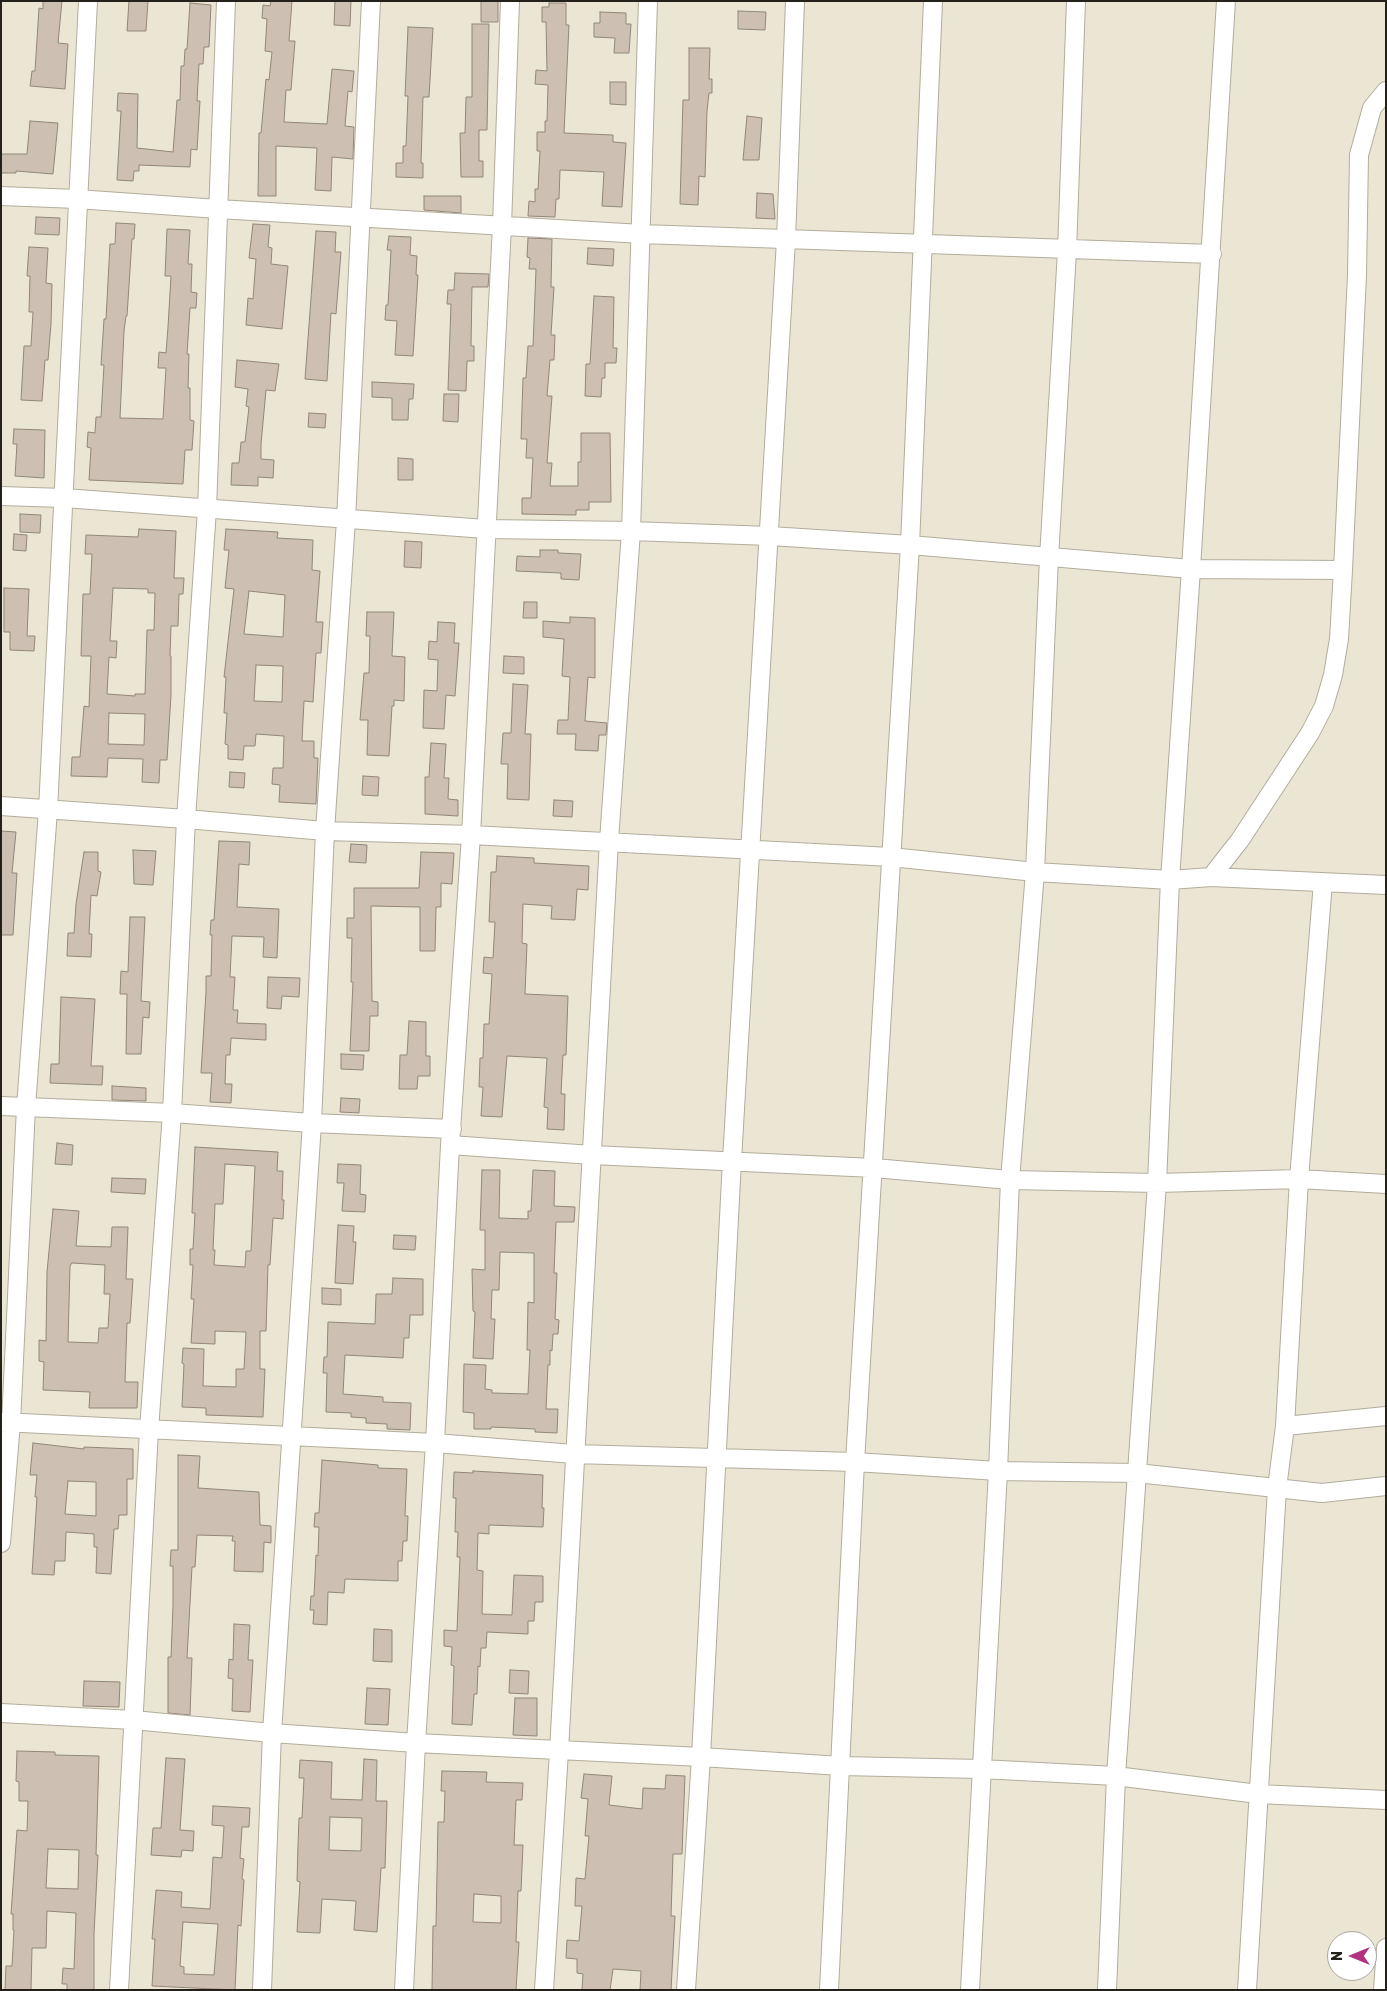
<!DOCTYPE html>
<style>
body{margin:0}
#map{position:relative;width:1387px;height:1991px;overflow:hidden;background:#ebe6d4;font-family:Rubik,sans-serif}
canvas{display:block}
.frame{position:absolute;inset:0;border:2px solid #23211a;pointer-events:none}
.north{position:absolute;left:1327px;top:1931px;width:50px;height:50px;box-sizing:border-box;background:#fff;border:1px solid #a7a6a3;border-radius:50%;rotate:270deg;font-size:14px;font-weight:700;line-height:20px;text-align:center;color:#23211a}
.north::after{content:'';display:block;margin:auto;width:18px;height:22px;background:#b13381;clip-path:polygon(50% 0,100% 100%,50% 72%,0 100%)}
</style>
<div id="map">
<canvas width="1387" height="1991"></canvas>
<div class="frame"></div>
<div class="north">N</div>
</div>
<script>
const g = document.querySelector('canvas').getContext('2d');
g.lineJoin = 'round';
function fillPath(path, color) { g.fillStyle = color; g.fill(path, 'evenodd'); }
const toPath = rows => new Path2D(rows.map(r => 'M' + r).join(''));
function strokePath(path, color, width, dash) { g.strokeStyle = color; g.lineWidth = width; g.lineCap = dash ? 'butt' : 'round'; g.setLineDash(dash || []); g.stroke(path); }
const building = toPath([
 [43,1,62,1,58,43,68,44,65,89,30,86,32,71,35,71,39,8,43,9,43,1],
 [129,1,148,1,146,31,127,31,129,1],
 [271,1,292,1,289,41,295,41,291,90,286,90,284,122,327,124,332,69,354,71,352,92,348,91,345,126,354,127,353,159,332,157,331,191,315,190,317,148,276,146,276,196,258,196,259,133,261,133,266,79,269,80,272,52,265,51,267,19,262,18,263,5,270,6,271,1],
 [335,1,351,1,350,26,334,25,335,1],
 [481,1,498,1,498,22,481,22,481,1],
 [190,3,211,5,209,47,204,47,203,64,199,64,197,101,200,101,197,150,191,149,190,167,139,165,139,171,134,171,133,181,117,180,121,111,117,111,118,93,138,94,137,148,173,152,177,100,180,100,181,66,184,66,185,49,187,49,190,3],
 [549,3,566,3,566,25,569,25,564,133,613,135,613,142,626,143,622,207,602,206,604,172,560,170,559,199,556,199,555,217,528,216,529,201,535,202,535,189,538,189,540,151,537,151,537,132,545,132,545,121,547,121,548,85,535,84,536,70,547,71,546,22,542,22,542,7,549,7,549,3],
 [738,11,766,12,765,30,738,29,738,11],
 [600,12,626,13,626,24,631,24,629,53,614,53,615,38,594,37,594,23,600,23,600,12],
 [472,24,489,24,487,130,479,130,479,161,483,161,483,177,461,177,460,133,465,133,466,97,472,97,472,24],
 [408,27,433,28,429,97,423,97,421,163,423,163,423,178,396,177,396,163,403,163,403,146,406,146,408,96,405,96,408,27],
 [689,48,710,48,709,79,712,79,712,93,709,93,707,111,705,177,699,176,698,205,680,204,683,100,689,100,689,48],
 [610,82,626,82,626,105,610,104,610,82],
 [747,116,762,118,759,160,743,160,747,116],
 [30,121,58,123,53,174,16,171,16,173,1,173,1,154,27,154,30,121],
 [757,193,773,194,775,219,756,218,757,193],
 [424,196,461,196,461,213,424,210,424,196],
 [36,217,60,218,59,235,35,234,36,217],
 [116,223,135,224,134,239,132,239,127,316,126,316,124,331,120,418,163,419,166,368,158,368,159,352,166,353,168,327,171,276,165,276,167,229,190,230,188,264,192,264,191,292,197,293,196,308,190,308,187,354,189,354,188,388,190,388,190,420,194,421,192,450,185,450,183,484,89,480,91,448,87,447,88,432,95,433,96,417,101,417,104,365,101,365,104,319,106,319,110,244,115,244,116,223],
 [253,224,270,225,268,247,272,248,271,264,288,266,282,329,246,325,248,298,253,299,256,259,249,258,253,224],
 [316,231,336,232,335,252,341,252,336,314,331,313,327,381,305,379,316,231],
 [389,236,411,237,410,255,417,256,416,275,418,275,413,356,395,355,397,321,385,320,386,305,388,305,391,250,387,250,389,236],
 [528,238,552,239,551,287,554,287,551,335,555,335,554,360,550,360,547,396,552,396,547,463,552,463,550,486,578,486,578,462,581,462,581,433,610,433,611,502,589,502,589,510,576,510,576,515,522,514,522,498,531,498,533,458,526,458,527,439,521,439,523,378,526,378,528,346,533,346,536,269,529,269,530,258,527,257,528,238],
 [29,247,48,248,46,283,52,284,51,324,48,360,45,360,42,401,21,400,24,346,31,346,33,312,29,312,30,276,27,276,29,247],
 [588,248,614,249,613,266,587,264,588,248],
 [455,273,489,274,488,287,472,287,471,346,474,346,474,361,467,361,466,391,448,390,451,304,447,304,448,290,454,290,455,273],
 [594,296,614,297,613,348,617,348,616,363,605,363,605,378,602,378,601,397,585,396,586,364,590,364,594,296],
 [237,360,279,364,275,391,266,390,261,444,261,459,274,460,273,478,258,477,258,486,231,485,232,463,239,463,241,442,245,442,249,407,246,406,248,389,235,387,237,360],
 [372,382,414,384,413,399,409,399,408,420,392,420,392,398,372,397,372,382],
 [444,394,459,394,458,422,443,421,444,394],
 [309,413,326,414,325,428,308,427,309,413],
 [14,429,45,430,44,478,15,476,17,444,13,444,14,429],
 [398,458,413,459,413,480,398,480,398,458],
 [20,514,41,515,40,533,20,532,20,514],
 [139,529,176,531,174,578,184,578,183,594,179,594,178,626,171,626,170,656,171,656,171,695,167,760,160,760,159,783,142,782,143,759,108,758,107,777,71,776,72,757,80,757,84,706,89,707,91,656,81,656,83,594,90,594,92,554,85,554,86,535,138,537,139,529],
 [113,588,148,589,148,593,155,593,154,630,147,630,145,694,135,694,135,696,107,694,109,657,116,658,117,641,110,641,113,588],
 [109,713,145,714,144,745,108,744,109,713],
 [226,529,278,532,277,538,313,540,312,570,320,571,316,622,323,622,322,636,321,653,316,653,313,702,304,701,302,741,314,741,314,758,318,758,316,804,279,802,280,785,272,784,273,768,283,768,284,736,256,734,255,746,244,746,243,760,228,759,228,745,225,744,227,713,224,713,226,677,224,677,234,589,225,588,229,550,224,550,226,529],
 [249,591,285,595,283,637,244,634,249,591],
 [256,665,283,666,282,702,254,701,256,665],
 [14,534,27,535,26,551,13,550,14,534],
 [405,541,422,542,421,568,404,567,405,541],
 [540,550,558,550,558,553,581,554,579,580,561,579,561,573,516,571,517,556,540,557,540,550],
 [4,588,29,589,27,636,35,636,34,651,10,650,10,632,4,632,4,588],
 [524,602,537,602,537,618,523,618,524,602],
 [367,612,394,612,392,656,405,657,404,701,394,700,394,706,392,706,389,756,367,755,368,720,360,720,364,673,369,673,370,636,366,636,367,612],
 [570,617,595,618,595,678,588,677,585,721,607,723,606,735,599,735,598,751,575,750,576,734,557,734,558,720,568,720,570,677,562,676,564,639,543,637,543,621,570,623,570,617],
 [438,622,455,623,454,643,459,643,455,696,446,695,444,729,423,728,424,690,437,691,438,660,428,659,429,641,437,642,438,622],
 [504,656,524,657,524,674,503,673,504,656],
 [513,684,528,685,525,734,531,734,529,800,507,799,508,764,501,764,503,733,511,733,513,684],
 [431,743,446,744,444,778,449,778,448,799,458,800,458,816,425,814,425,777,429,777,431,743],
 [230,772,245,773,244,788,229,787,230,772],
 [363,776,379,777,378,796,362,795,363,776],
 [554,800,573,801,572,817,553,816,554,800],
 [1,831,16,832,12,873,17,873,13,935,1,935,1,831],
 [219,841,250,842,249,865,239,864,237,907,279,909,277,958,263,957,264,937,232,936,230,977,235,977,233,1010,238,1010,237,1023,266,1024,266,1040,231,1038,230,1055,226,1055,225,1084,232,1084,231,1103,210,1102,212,1073,201,1073,206,992,206,976,211,976,212,935,210,935,211,920,214,920,219,841],
 [351,844,367,845,366,863,349,862,351,844],
 [133,850,156,851,153,885,134,884,133,850],
 [84,852,98,852,98,871,101,872,97,896,91,895,89,934,92,934,91,957,67,956,68,933,74,933,76,904,84,852],
 [421,852,454,853,452,884,441,883,441,907,436,907,435,951,420,951,420,907,371,906,372,1001,378,1002,378,1016,370,1016,369,1051,350,1051,353,982,351,982,352,938,347,938,347,918,354,918,354,888,419,888,421,852],
 [497,856,534,858,534,863,589,866,588,890,577,889,575,920,551,919,552,906,523,904,522,943,527,944,525,994,568,996,566,1055,563,1055,561,1094,565,1094,564,1130,547,1129,548,1108,544,1107,547,1058,507,1056,502,1117,481,1116,483,1087,479,1087,480,1058,483,1058,484,1024,489,1024,492,974,483,973,484,957,493,958,495,922,489,922,491,872,496,872,497,856],
 [130,917,145,917,141,1001,150,1002,149,1018,143,1017,141,1054,126,1054,127,994,120,994,121,971,128,972,130,917],
 [268,977,300,978,299,997,282,996,281,1009,267,1008,268,977],
 [61,997,95,999,91,1066,103,1066,102,1085,50,1083,51,1064,59,1064,61,997],
 [409,1021,426,1022,426,1056,430,1056,430,1076,418,1076,417,1089,399,1089,400,1055,407,1055,409,1021],
 [341,1054,364,1055,363,1070,341,1069,341,1054],
 [112,1086,146,1088,146,1101,112,1100,112,1086],
 [341,1098,360,1099,359,1113,340,1112,341,1098],
 [57,1143,73,1145,72,1165,55,1164,57,1143],
 [195,1147,278,1152,277,1171,283,1171,282,1200,284,1200,283,1219,273,1218,270,1265,268,1265,266,1331,260,1331,260,1369,265,1369,263,1417,206,1415,206,1408,182,1407,184,1364,182,1363,183,1348,204,1349,203,1386,236,1387,236,1369,244,1369,246,1332,215,1331,215,1344,191,1343,194,1299,191,1299,193,1265,190,1265,190,1249,193,1249,195,1213,192,1213,195,1147],
 [225,1164,255,1166,251,1251,246,1251,245,1267,214,1265,215,1250,213,1250,215,1204,223,1204,225,1164],
 [338,1164,361,1165,360,1194,366,1195,365,1212,342,1211,344,1183,337,1183,338,1164],
 [482,1170,500,1170,499,1218,528,1219,528,1211,531,1211,533,1170,555,1171,554,1206,575,1207,574,1222,556,1222,554,1273,557,1273,555,1319,559,1320,558,1334,553,1334,552,1351,550,1350,550,1365,548,1365,546,1409,558,1409,557,1433,535,1432,535,1429,491,1427,491,1429,474,1429,474,1413,463,1412,464,1364,486,1365,485,1389,492,1390,492,1393,528,1394,530,1350,527,1350,528,1302,534,1303,534,1253,500,1252,499,1290,492,1290,491,1319,495,1319,493,1359,473,1358,475,1312,473,1311,472,1269,485,1270,485,1230,480,1230,482,1170],
 [112,1178,146,1179,145,1194,111,1192,112,1178],
 [53,1209,79,1211,76,1246,111,1247,112,1227,128,1227,126,1279,133,1279,130,1323,127,1323,125,1382,138,1382,137,1408,89,1408,90,1392,43,1390,44,1362,39,1361,39,1340,46,1341,47,1272,53,1209],
 [72,1263,105,1265,104,1294,110,1294,108,1328,99,1328,98,1343,68,1342,70,1266,72,1263],
 [338,1225,354,1226,353,1242,356,1242,353,1284,335,1283,338,1225],
 [394,1235,416,1236,415,1250,393,1249,394,1235],
 [393,1278,423,1279,423,1315,410,1315,409,1338,404,1338,403,1358,345,1355,343,1394,383,1397,383,1402,411,1403,410,1430,387,1429,387,1424,366,1423,366,1418,351,1417,351,1413,326,1412,327,1373,323,1373,324,1357,327,1357,328,1322,375,1324,376,1294,392,1294,393,1278],
 [322,1288,341,1289,341,1305,322,1304,322,1288],
 [33,1443,84,1449,84,1447,133,1449,133,1479,127,1479,127,1515,119,1515,118,1529,114,1529,111,1574,96,1573,97,1547,94,1547,94,1534,66,1532,65,1561,55,1561,54,1575,32,1574,37,1497,35,1497,37,1475,30,1475,33,1443],
 [68,1481,96,1482,96,1516,65,1514,68,1481],
 [178,1455,200,1456,198,1488,259,1492,260,1525,271,1526,271,1543,264,1542,263,1572,234,1571,235,1541,232,1541,233,1536,197,1535,195,1567,192,1567,187,1658,192,1658,190,1715,168,1713,168,1657,171,1657,173,1606,173,1566,170,1566,171,1550,178,1550,178,1455],
 [322,1460,378,1465,378,1468,407,1469,405,1516,408,1516,407,1541,403,1541,402,1561,398,1561,398,1581,345,1579,344,1593,328,1592,327,1625,313,1624,314,1610,310,1610,311,1596,314,1596,316,1555,318,1556,319,1527,314,1527,315,1513,319,1513,322,1460],
 [473,1471,543,1475,542,1508,544,1508,543,1527,489,1525,489,1534,478,1533,477,1570,483,1571,482,1614,512,1615,514,1575,543,1576,543,1602,535,1602,534,1621,528,1621,528,1634,487,1632,486,1648,481,1648,480,1667,478,1666,477,1694,474,1694,472,1725,452,1724,454,1666,451,1665,452,1647,444,1646,444,1630,457,1631,460,1557,457,1557,458,1532,455,1532,456,1498,453,1498,454,1472,473,1473,473,1471],
 [234,1624,250,1625,248,1660,253,1660,250,1712,232,1711,233,1679,228,1678,229,1659,233,1660,234,1624],
 [374,1629,392,1630,392,1662,373,1661,374,1629],
 [510,1670,529,1671,528,1694,509,1693,510,1670],
 [84,1681,120,1682,119,1707,83,1706,84,1681],
 [367,1688,390,1689,388,1725,365,1724,367,1688],
 [515,1698,537,1698,537,1736,513,1735,515,1698],
 [17,1751,55,1752,55,1755,99,1756,96,1855,98,1855,94,1934,94,1990,67,1990,67,1984,62,1984,63,1968,74,1969,76,1913,47,1911,46,1948,32,1948,31,1990,5,1990,6,1966,12,1966,14,1930,13,1930,13,1914,11,1914,17,1830,27,1831,28,1801,19,1801,19,1782,16,1781,17,1751],
 [48,1849,79,1850,78,1889,46,1888,48,1849],
 [166,1758,185,1759,180,1830,194,1831,193,1851,182,1850,181,1857,151,1855,153,1828,161,1828,166,1758],
 [364,1759,377,1760,376,1801,387,1801,385,1868,381,1868,377,1932,354,1930,356,1901,322,1899,320,1933,297,1932,300,1882,297,1881,298,1845,299,1818,302,1818,304,1778,299,1778,300,1760,332,1762,331,1799,362,1800,364,1759],
 [330,1817,362,1818,361,1851,329,1850,330,1817],
 [442,1771,487,1772,486,1782,523,1783,522,1800,516,1800,514,1845,523,1845,521,1891,518,1891,516,1942,519,1942,516,1990,432,1990,433,1926,436,1926,438,1822,444,1822,445,1791,441,1791,442,1771],
 [474,1894,501,1896,501,1923,473,1922,474,1894],
 [584,1774,612,1776,609,1805,642,1809,643,1788,665,1789,666,1775,685,1776,682,1854,673,1854,671,1916,675,1916,671,1990,640,1990,641,1971,613,1969,610,1990,582,1990,583,1974,577,1973,577,1959,566,1958,567,1940,579,1941,582,1906,575,1906,576,1878,585,1879,589,1836,585,1836,588,1799,581,1798,584,1774],
 [213,1806,250,1808,249,1827,242,1827,240,1858,244,1859,242,1879,244,1880,241,1926,238,1925,235,1990,152,1986,155,1939,152,1939,156,1890,182,1892,181,1907,210,1909,213,1857,222,1858,224,1826,212,1825,213,1806],
 [183,1922,218,1924,214,1975,184,1974,184,1967,180,1966,183,1922]
]);
fillPath(building, '#cdc0b2');
strokePath(building, '#928678', 1);
const street = toPath([
 [1,196,77,199,218,209,642,234,1212,254],
 [1,496,64,498,486,529,631,531,770,536,910,545,1191,569,1343,570],
 [1,806,186,819,325,831,471,835,891,857,1035,872,1170,880,1211,877,1386,885],
 [1211,877,1240,840,1310,733,1324,706,1333,675,1339,639,1343,570,1357,275,1359,155,1372,108,1386,91],
 [1,1106,172,1113,312,1123,452,1129],
 [450,1145,592,1155,874,1168,1010,1180,1157,1183,1299,1179,1386,1184],
 [1,1422,435,1443,574,1454,855,1462,998,1471,1137,1473,1322,1493,1386,1486],
 [1285,1426,1386,1416],
 [1,1543,11,1423,26,1107,48,810,88,1],
 [1,1713,133,1720,272,1733,416,1743,701,1757,841,1766,981,1769,1116,1776,1258,1794,1386,1800],
 [119,1990,149,1430,172,1113,186,819,207,509,226,1],
 [262,1990,272,1733,312,1123,325,831,346,520,371,1],
 [404,1990,416,1743,435,1443,450,1145,471,835,502,226,510,1],
 [544,1990,559,1751,609,841,631,531,648,1],
 [686,1990,701,1757,732,1160,786,240,795,1],
 [829,1990,855,1462,910,545,933,1],
 [970,1990,998,1471,1010,1180,1035,872,1049,558,1067,251,1076,1],
 [1107,1990,1116,1776,1157,1183,1170,880,1191,569,1226,1],
 [1247,1990,1277,1488,1285,1426,1299,1179,1323,882],
 [1383,1990,1386,1948]
]);
strokePath(street, '#b2ad9b', 20);
strokePath(street, '#fff', 18);
</script>
